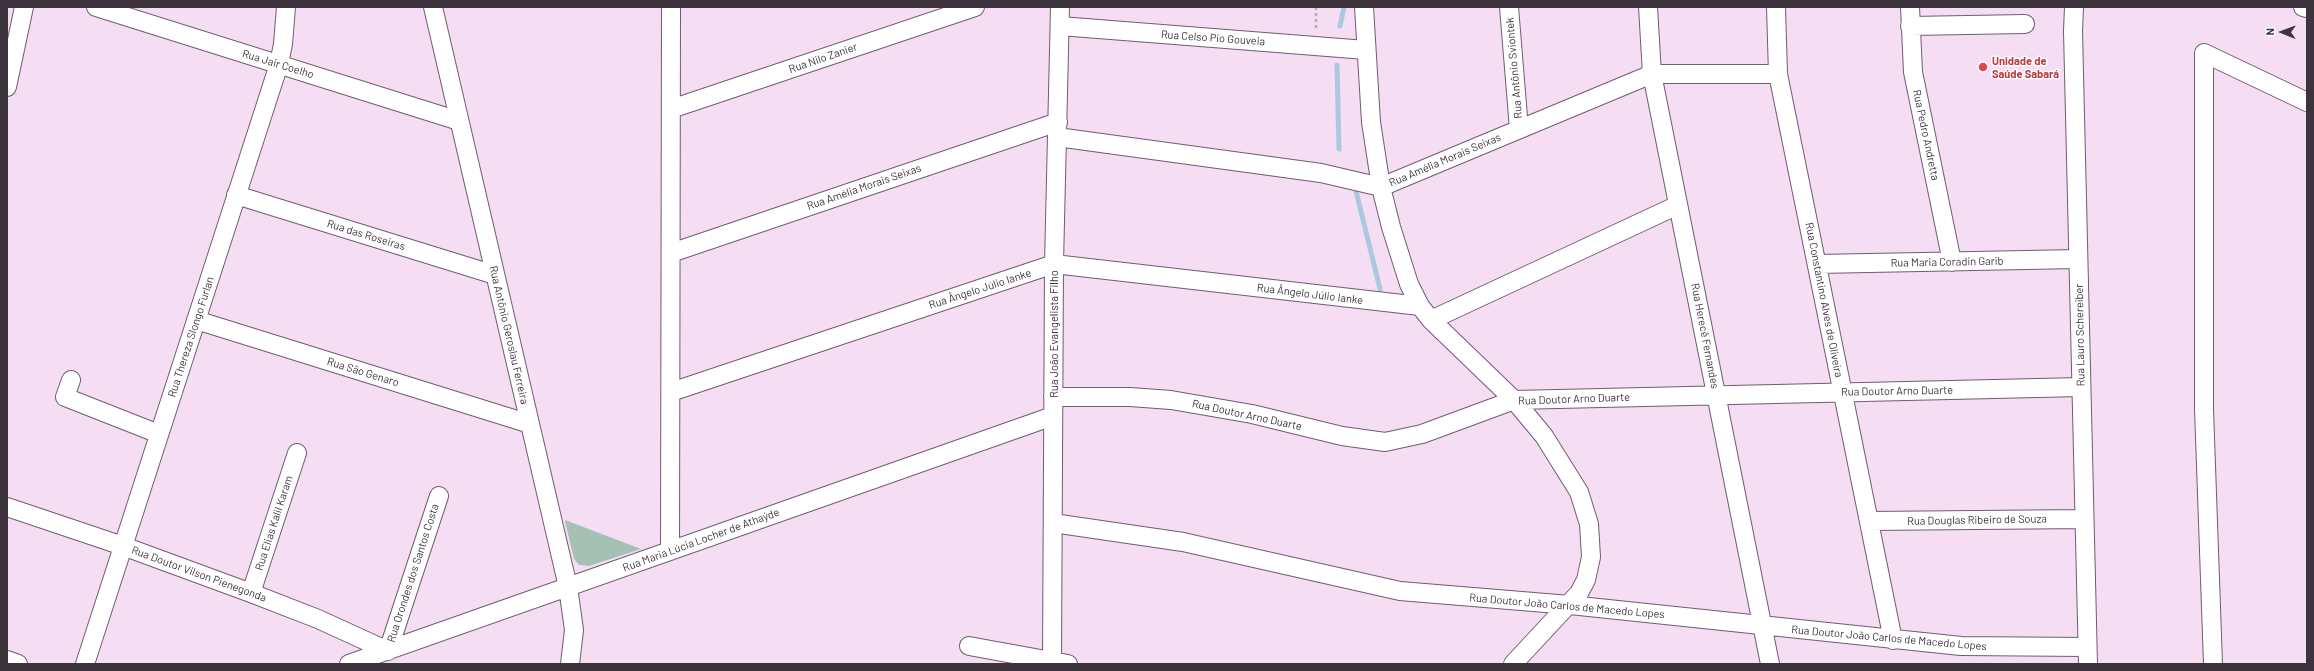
<!DOCTYPE html>
<meta charset="utf-8">
<style>
body{margin:0}
#map{position:relative;width:2314px;height:671px;overflow:hidden;background:#f5ddf3;font-family:Barlow,sans-serif}
canvas{display:block}
.frame{position:absolute;inset:0;border:8px solid #3c333c;pointer-events:none}
.north{position:absolute;left:2262px;top:12px;width:40px;height:40px;-webkit-text-stroke:3px #fff;paint-order:stroke;rotate:271deg;font-size:11px;font-weight:700;line-height:16px;text-align:center;color:#3c333c}
.north::after{content:'';display:block;margin:auto;width:14px;height:18px;background:#3c333c;clip-path:polygon(50% 0,100% 100%,50% 72%,0 100%)}
</style>
<div id="map">
<canvas width="2314" height="671"></canvas>
<div class="frame"></div>
<div class="north">N</div>
</div>
<script>
const g = document.querySelector('canvas').getContext('2d');
g.lineJoin = 'round';
function fillPath(path, color) { g.fillStyle = color; g.fill(path, 'evenodd'); }
const toPath = rows => new Path2D(rows.map(r => 'M' + r).join(''));
function strokePath(path, color, width, dash) { g.strokeStyle = color; g.lineWidth = width; g.lineCap = dash ? 'butt' : 'round'; g.setLineDash(dash || []); g.stroke(path); }
function drawText(font, color, halo, rows, align = 'center') {
  g.font = font + ' Barlow,sans-serif'; g.lineWidth = 3; g.setLineDash([]); g.textBaseline = 'middle'; g.strokeStyle = halo; g.fillStyle = color; for (const [text, x, y, turn = 0] of rows) {
    g.save(); g.translate(x, y); g.rotate((+turn || 0) * Math.PI / 180); g.textAlign = isNaN(turn) ? turn : align; if (halo) g.strokeText(text, 0, 0); g.fillText(text, 0, 0); g.restore();
  }
}
fillPath(toPath([
 [565,521,565,520,641,549,589,566,579,565,574,559]
]), '#a4c1b3');
strokePath(toPath([
 [1340,26,1344,7],
 [1337,65,1339,149],
 [1356,191,1380,289]
]), '#abc8de', 5);
const minor = toPath([
 [96,7,459,121],
 [433,7,568,587,574,630,570,664],
 [1364,7,1371,122,1381,187,1391,227,1409,284,1420,306,1431,320,1514,400,1544,436,1579,492,1589,524,1591,557,1586,580,1579,593,1513,664],
 [1509,7,1519,129],
 [1648,7,1652,74,1770,664],
 [1776,7,1778,74,1893,640],
 [1910,7,1913,72,1952,262],
 [2074,7,2073,31,2088,664],
 [2303,7,2307,8],
 [1060,26,1366,50],
 [1910,26,2025,24],
 [7,87,24,7],
 [671,109,975,7],
 [1057,137,1321,173,1381,187,1652,74,1778,74],
 [236,195,495,275],
 [671,253,1058,122],
 [1817,264,2078,259],
 [196,320,530,424],
 [1431,320,1678,205],
 [71,380,65,397,159,434],
 [671,392,1054,264,1420,306],
 [1053,397,1130,397,1171,400,1252,414,1342,436,1385,442,1422,434,1514,400,2081,387],
 [7,507,123,546,251,593,318,619,388,651,439,496],
 [1869,521,2084,519],
 [1053,523,1183,542,1400,591,1570,605,1961,646,2087,647],
 [670,551,671,7],
 [251,593,297,453],
 [969,646,1068,664],
 [7,660,18,664],
 [1052,661,1054,264,1060,7],
 [85,664,279,64,283,44,286,7],
 [349,664,1053,416],
 [2213,664,2204,409,2204,53,2307,102]
]);
strokePath(minor, '#715c70', 20);
strokePath(toPath([
 [1316,7,1316,29]
]), '#bba8ba', 2.5, [3, 3]);
strokePath(minor, '#fff', 18);
for (const [x, y, r, color] of [
 [1983,67,5,"#e0444e"]
]) { const dot = new Path2D(); dot.arc(x, y, r, 0, 2 * Math.PI); g.fillStyle = color; g.fill(dot); strokePath(dot, '#fff', 1.5); }
drawText('11px', '#3c333c', '#fff', [
 ["Rua Celso Pio Gouveia",1213,38,4],
 ["Rua Nilo Zanier",823,58,-19],
 ["Rua Jair Coelho",278,64,17],
 ["Rua Antônio Sviontek",1514,68,-95],
 ["Rua Pedro Andretta",1926,135,78],
 ["Rua Amélia Morais Seixas",1445,160,-23],
 ["Rua Amélia Morais Seixas",864,187,-19],
 ["Rua das Roseiras",366,235,17],
 ["Rua Maria Coradin Garib",1947,262,-1],
 ["Rua Ângelo Júlio Ianke",980,289,-18],
 ["Rua Ângelo Júlio Ianke",1310,294,7],
 ["Rua Constantino Alves de Oliveira",1824,300,79],
 ["Rua João Evangelista Filho",1054,334,-90],
 ["Rua Antônio Geroslau Ferreira",509,335,77],
 ["Rua Lauro Schereiber",2080,335,-91],
 ["Rua Herecê Fernandes",1705,336,79],
 ["Rua Thereza Slongo Furlan",191,337,-72],
 ["Rua São Genaro",363,372,17],
 ["Rua Doutor Arno Duarte",1897,391,-1],
 ["Rua Doutor Arno Duarte",1574,399,-2],
 ["Rua Doutor Arno Duarte",1247,415,12],
 ["Rua Douglas Ribeiro de Souza",1977,520,-1],
 ["Rua Elias Kalil Karam",274,523,-72],
 ["Rua Maria Lúcia Locher de Athaýde",701,540,-20],
 ["Rua Orondes dos Santos Costa",413,573,-72],
 ["Rua Doutor Vilson Pienegonda",199,574,20],
 ["Rua Doutor João Carlos de Macedo Lopes",1567,606,5],
 ["Rua Doutor João Carlos de Macedo Lopes",1889,638,5]
]);
drawText('bold 11px', '#be3a42', '#fff', [
 ["Unidade de",1992,61],
 ["Saúde Sabará",1992,74]
], 'left');
</script>
